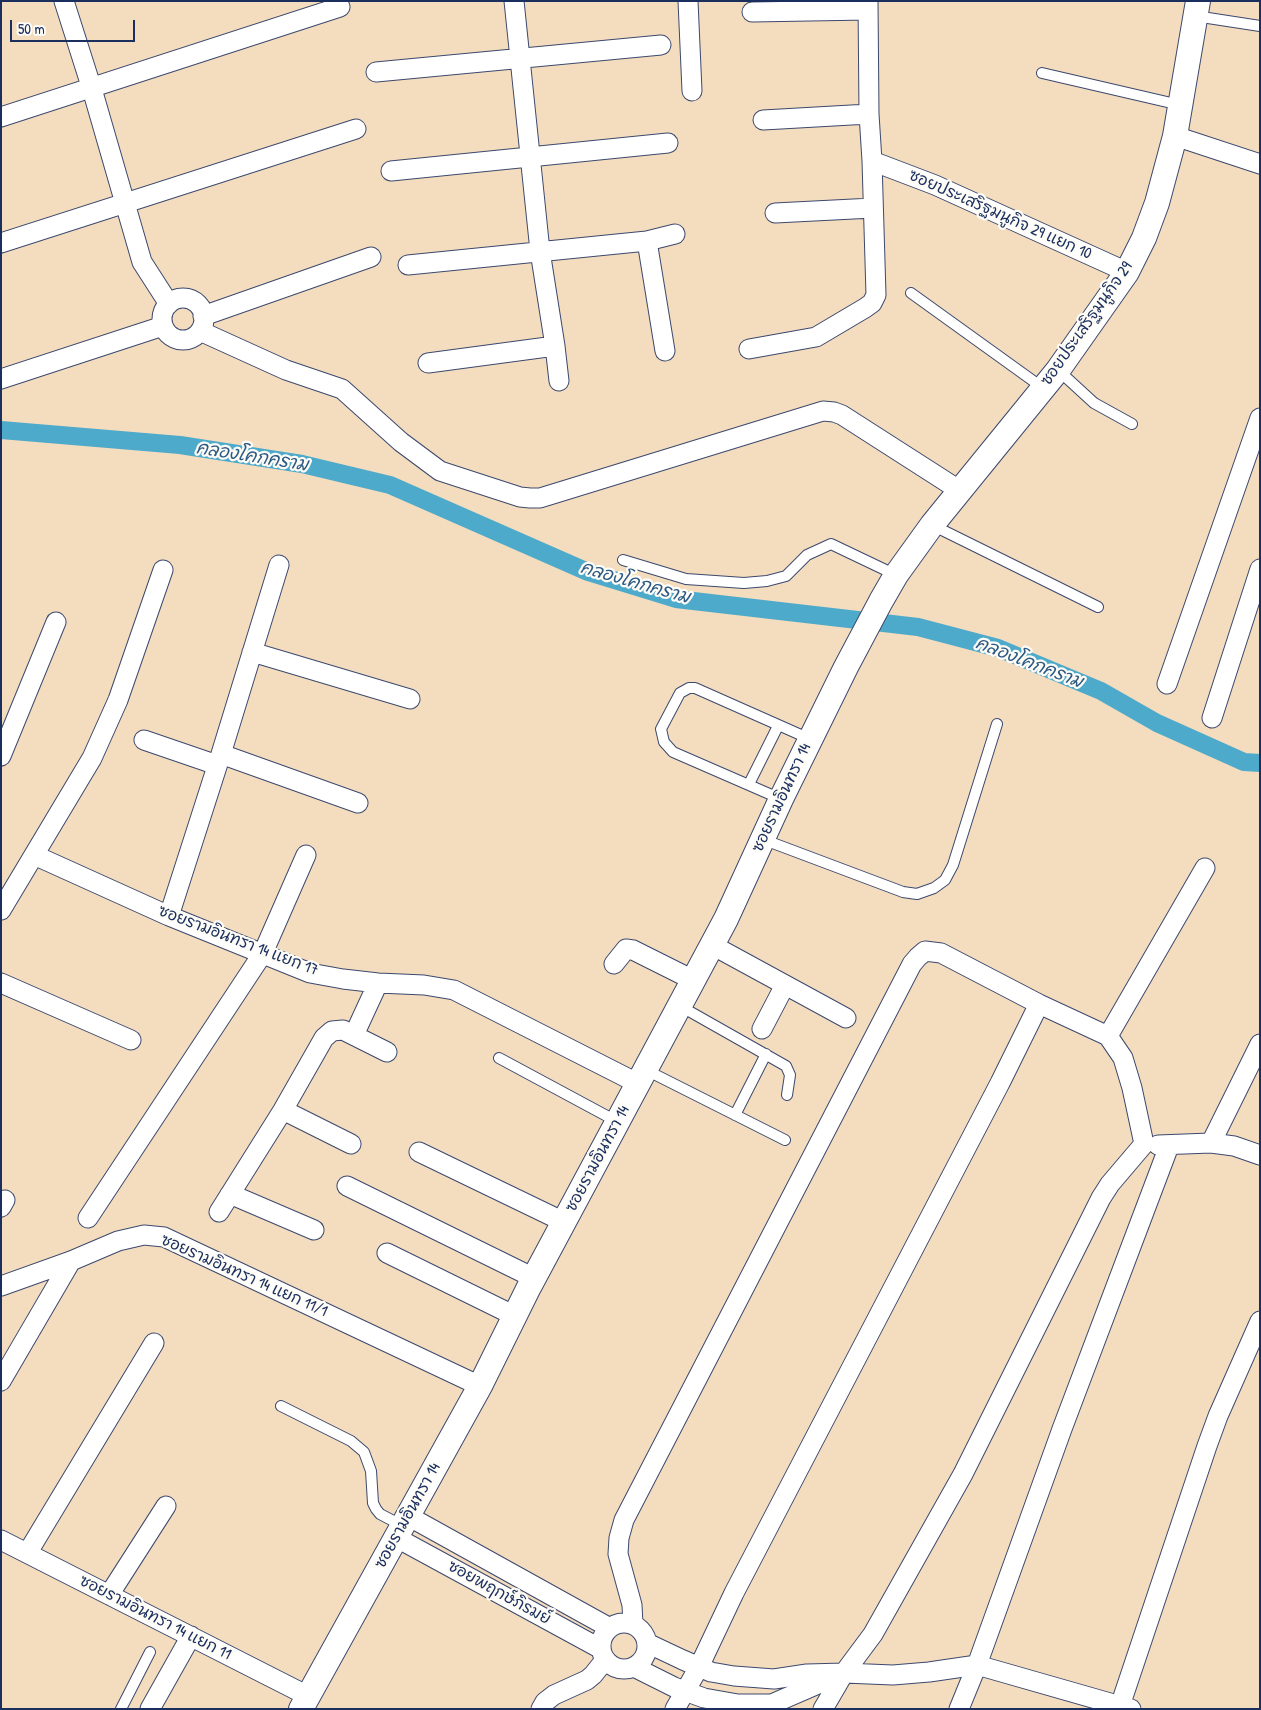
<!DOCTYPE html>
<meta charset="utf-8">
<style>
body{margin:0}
#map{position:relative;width:1261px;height:1710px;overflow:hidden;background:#f4dcbf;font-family:"Patrick Hand",sans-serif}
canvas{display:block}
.frame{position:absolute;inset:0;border:2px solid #1b2f5e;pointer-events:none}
.scale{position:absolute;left:10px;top:20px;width:125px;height:22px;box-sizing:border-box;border:2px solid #1b2f5e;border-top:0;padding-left:6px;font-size:15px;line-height:18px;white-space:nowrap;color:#1b2f5e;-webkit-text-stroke:4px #fdfcf7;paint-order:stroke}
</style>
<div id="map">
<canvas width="1261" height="1710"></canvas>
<div class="frame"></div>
<div class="scale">50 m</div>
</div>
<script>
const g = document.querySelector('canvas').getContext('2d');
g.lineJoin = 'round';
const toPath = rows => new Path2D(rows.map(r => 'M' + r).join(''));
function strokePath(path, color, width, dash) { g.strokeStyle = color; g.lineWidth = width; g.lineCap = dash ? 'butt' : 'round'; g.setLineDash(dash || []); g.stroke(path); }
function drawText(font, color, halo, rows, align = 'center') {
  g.font = font + ' "Patrick Hand","Playpen Sans Thai",sans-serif'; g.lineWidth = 4.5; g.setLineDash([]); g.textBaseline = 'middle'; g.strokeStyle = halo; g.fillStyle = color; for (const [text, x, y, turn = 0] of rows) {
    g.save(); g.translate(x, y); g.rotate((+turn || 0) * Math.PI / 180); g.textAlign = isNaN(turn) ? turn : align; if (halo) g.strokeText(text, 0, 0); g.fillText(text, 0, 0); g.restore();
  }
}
strokePath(toPath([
 [1,430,180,445,302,464,390,485,588,572,676,599,918,627,998,648,1101,691,1157,723,1244,762,1260,763]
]), '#4daacb', 18);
const service = toPath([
 [1195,16,1260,26],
 [1042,73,1180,105],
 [911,293,1043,388],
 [1058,370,1094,403,1132,424],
 [932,525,1098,607],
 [623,560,686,579,744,583,767,581,786,576,807,555,831,544,896,575],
 [749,784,778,726],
 [781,799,673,752,664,742,661,729,680,693,689,688,695,688,810,739],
 [762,839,903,892,917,894,934,888,945,880,953,865,997,724],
 [680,1006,786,1066,790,1075,787,1095],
 [499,1058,618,1122],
 [646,1070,785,1140],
 [735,1115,766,1054],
 [281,1406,351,1441,364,1452,371,1471,373,1503,376,1509,380,1514,403,1526],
 [121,1709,150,1652]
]);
const minor = toPath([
 [64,1,92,89,142,262,169,304],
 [514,1,540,251,555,346,559,381],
 [688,1,692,91],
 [752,12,868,10],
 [376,72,661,45],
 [1,117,340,7],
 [763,120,869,114],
 [1175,136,1260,164],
 [872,161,935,185,1127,272],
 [391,171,668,143],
 [775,213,873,208],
 [647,241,665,351],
 [1,243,356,129],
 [408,265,647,241,675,234],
 '162 319a21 21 0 1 1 42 0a21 21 0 1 1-42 0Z',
 [203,316,371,257],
 [200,331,286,370,342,389,401,442,440,471,520,497,530,498,540,498,823,411,834,412,842,415,959,490],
 [749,349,816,337,865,308,872,303,876,295,872,161,869,114,868,1],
 [428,363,555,346],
 [1,379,163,326],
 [252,652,410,699],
 [1167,684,1260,418],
 [1212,718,1260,569],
 [144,740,217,765],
 [221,754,358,803],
 [1,756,56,622],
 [34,855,169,916,310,973,343,979,378,983,424,985,454,990,639,1084],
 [1,910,92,758,118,700,163,570],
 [169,916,221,754,279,565],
 [712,945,846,1018],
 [614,964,626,949,633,950,693,980],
 [1,983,131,1040],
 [762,1029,785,985],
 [354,1035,378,983],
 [1108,1036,1205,868],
 [283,1110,351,1144],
 [1211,1143,1260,1044],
 [1158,1145,1211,1143,1234,1146,1260,1155],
 [419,1152,564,1222],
 [347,1186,534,1278],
 [230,1194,314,1230],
 [1,1207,5,1200],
 [219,1212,283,1110,324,1038,332,1031,343,1030,387,1052],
 [88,1218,263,953,306,855],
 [387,1253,515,1316],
 [1,1286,71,1261,118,1241,144,1235,164,1237,480,1386],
 [1,1381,71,1261],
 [408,1516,610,1628],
 [397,1538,601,1649],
 [1,1540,308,1696],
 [28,1552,154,1343],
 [109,1595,166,1506],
 '601 1646a23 23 0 1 1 46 0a23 23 0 1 1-46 0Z',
 [633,1624,632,1605,618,1554,619,1538,624,1520,912,964,918,957,925,951,941,953,1039,1004,1108,1036,1123,1058,1132,1088,1144,1144],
 [647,1643,683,1660,711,1672,734,1676,774,1679,807,1674,844,1673,893,1675,929,1672,977,1665,1131,1709],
 [634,1667,674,1687,704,1698,738,1704,772,1704,834,1677],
 [150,1709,191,1636],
 [541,1709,545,1702,554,1695,587,1680,593,1675,605,1660],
 [675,1709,699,1667,734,1593,1000,1083,1039,1004],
 [823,1709,844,1673,873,1634,963,1474,1101,1198,1110,1184,1144,1144],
 [959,1709,977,1665,1062,1429,1169,1146],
 [1119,1709,1207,1446,1218,1416,1260,1321]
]);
const tertiary = toPath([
 [301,1709,480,1386,529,1287,726,919,781,799,846,667,881,601,896,575,932,525,1058,370,1127,272,1144,238,1157,203,1175,136,1198,1]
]);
strokePath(service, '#3c496d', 12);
strokePath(minor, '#3c496d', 21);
strokePath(tertiary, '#3c496d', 26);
strokePath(service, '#fff', 10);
strokePath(minor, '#fff', 19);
strokePath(tertiary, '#fff', 24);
drawText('16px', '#1b2f5e', '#fdfcf7', [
 ["ซอยประเสริฐมนูกิจ 29 แยก 10",1000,215,24],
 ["ซอยประเสริฐมนูกิจ 29",1087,324,-55],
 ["ซอยรามอินทรา 14",782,798,-65],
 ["ซอยรามอินทรา 14 แยก 17",238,941,21],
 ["ซอยรามอินทรา 14",598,1159,-62],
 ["ซอยรามอินทรา 14 แยก 11/1",244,1276,24],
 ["ซอยรามอินทรา 14",408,1516,-61],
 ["ซอยพฤกษ์ภิรมย์",499,1593,29],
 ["ซอยรามอินทรา 14 แยก 11",155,1618,27]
]);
drawText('italic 18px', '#2c5a84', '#fdfcf7', [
 ["คลองโคกคราม",252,457,9],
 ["คลองโคกคราม",635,583,16],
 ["คลองโคกคราม",1029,663,21]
]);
</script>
